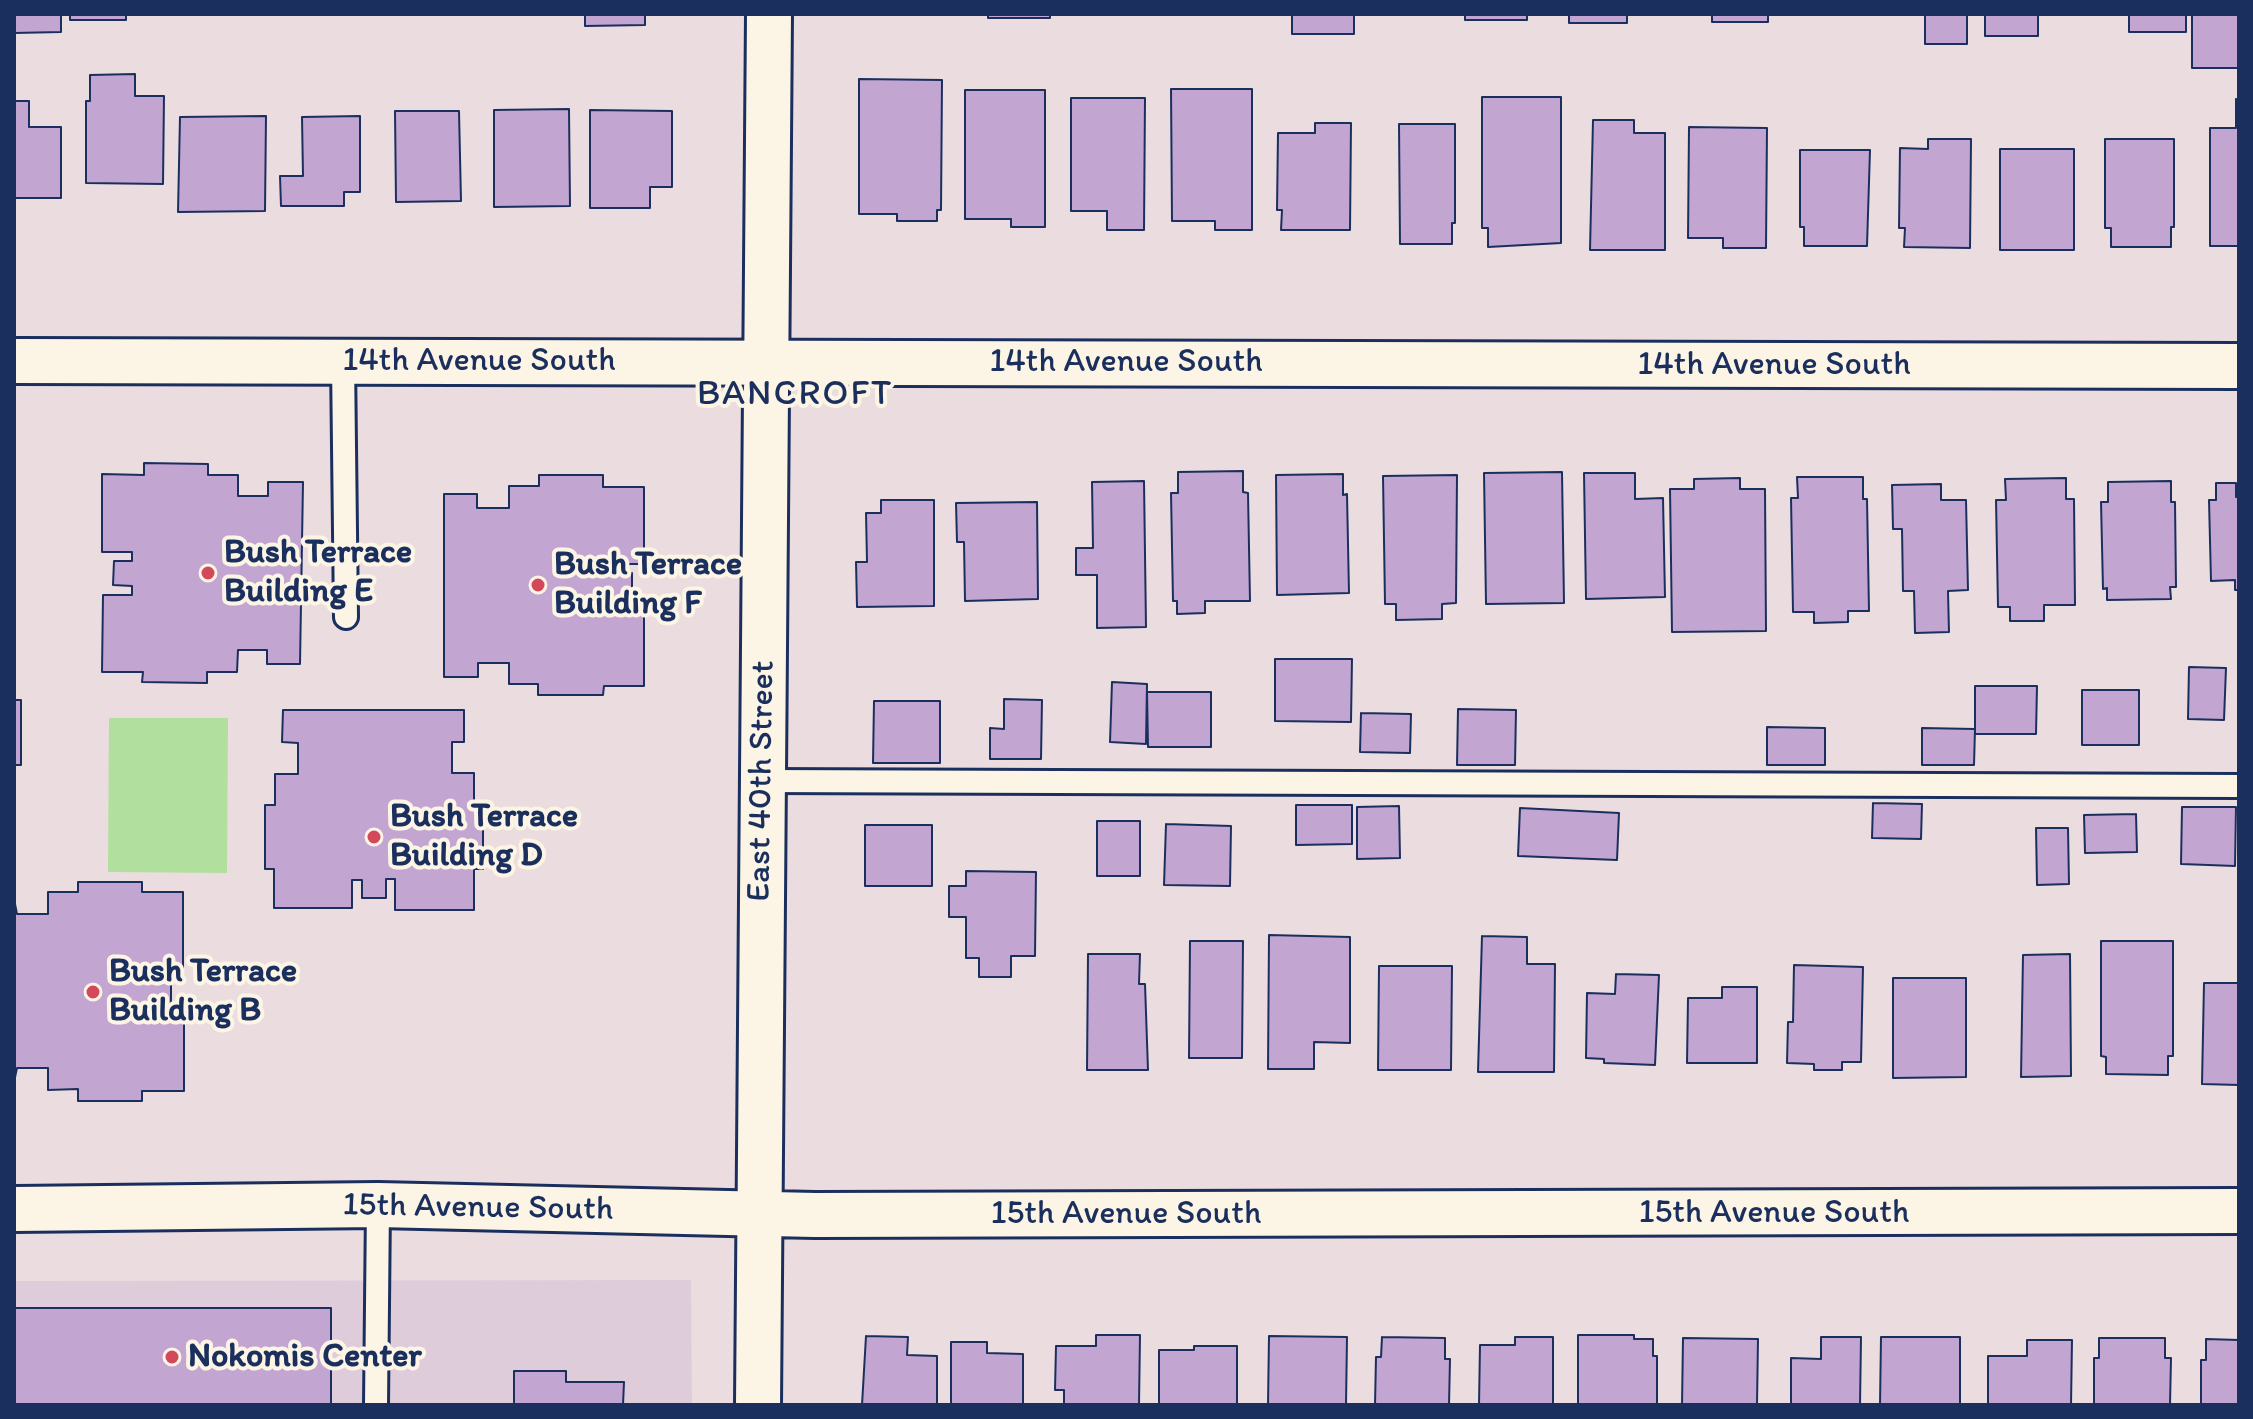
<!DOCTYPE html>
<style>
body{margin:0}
#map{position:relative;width:2253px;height:1419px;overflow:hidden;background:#ebdddf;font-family:Itim,sans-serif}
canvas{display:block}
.frame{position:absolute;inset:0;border:16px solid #1b2f5e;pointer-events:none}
</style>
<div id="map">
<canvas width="2253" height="1419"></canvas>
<div class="frame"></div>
</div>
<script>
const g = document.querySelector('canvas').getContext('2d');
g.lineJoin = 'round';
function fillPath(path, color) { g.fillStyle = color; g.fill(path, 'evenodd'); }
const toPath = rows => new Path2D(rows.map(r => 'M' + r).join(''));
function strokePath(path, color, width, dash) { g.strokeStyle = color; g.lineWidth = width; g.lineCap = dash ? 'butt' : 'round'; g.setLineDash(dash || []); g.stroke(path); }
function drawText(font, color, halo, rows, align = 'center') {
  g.font = font + ' Itim,sans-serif'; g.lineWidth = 8; g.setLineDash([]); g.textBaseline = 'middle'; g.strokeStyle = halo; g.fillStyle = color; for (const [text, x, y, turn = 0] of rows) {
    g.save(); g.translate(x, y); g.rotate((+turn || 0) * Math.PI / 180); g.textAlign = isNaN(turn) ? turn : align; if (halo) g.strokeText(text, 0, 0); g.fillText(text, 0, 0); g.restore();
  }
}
fillPath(toPath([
 [691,1280,692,1405,14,1405,14,1281]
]), '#dfccdb');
fillPath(toPath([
 [109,718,228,718,227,873,108,872]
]), '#b1df9d');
const building = toPath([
 [14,14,61,14,61,32,14,33,14,14],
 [70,14,126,14,126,20,70,20,70,14],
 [585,14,645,14,645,25,585,26,585,14],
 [988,14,1050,14,1050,18,988,18,988,14],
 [1292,14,1354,14,1354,34,1292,34,1292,14],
 [1465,14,1527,14,1527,20,1465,20,1465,14],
 [1569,14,1627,14,1627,23,1569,23,1569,14],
 [1712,14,1768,14,1768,22,1712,22,1712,14],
 [1925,14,1967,14,1967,44,1925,44,1925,14],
 [1985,14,2038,14,2038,36,1985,36,1985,14],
 [2129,14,2186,14,2186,32,2129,32,2129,14],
 [2192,14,2239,14,2239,68,2192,68,2192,14],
 [135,74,135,96,164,96,163,184,86,183,86,101,90,101,90,75,135,74],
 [859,79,942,80,941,210,937,210,937,221,897,221,897,214,859,214,859,79],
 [1171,89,1252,89,1252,230,1215,230,1215,221,1172,221,1171,89],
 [965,90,1045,90,1045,227,1011,227,1011,219,965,219,965,90],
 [1482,97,1561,97,1561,243,1488,247,1488,228,1482,228,1482,97],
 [1071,98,1145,98,1144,230,1107,230,1107,211,1071,211,1071,98],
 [2236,99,2239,99,2239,246,2210,246,2210,128,2236,128,2236,99],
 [14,101,29,101,29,127,61,127,61,198,14,198,14,101],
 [569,109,570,206,494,207,494,110,569,109],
 [590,110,672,111,672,187,650,187,650,208,590,208,590,110],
 [395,111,459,111,461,201,396,202,395,111],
 [266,116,265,211,178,212,180,117,266,116],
 [360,116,360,192,344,192,344,206,281,206,280,176,303,176,302,117,360,116],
 [1593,120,1634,120,1634,133,1665,133,1665,250,1590,250,1593,120],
 [1315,123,1351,123,1350,230,1281,230,1282,210,1277,210,1278,133,1315,133,1315,123],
 [1399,124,1455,124,1455,223,1452,223,1452,244,1400,244,1399,124],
 [1689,127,1767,128,1766,248,1723,248,1723,238,1688,238,1689,127],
 [1928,139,1971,139,1970,248,1904,247,1905,228,1899,228,1900,148,1928,149,1928,139],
 [2105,139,2174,139,2174,227,2171,227,2171,247,2111,247,2111,228,2105,228,2105,139],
 [2000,149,2074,149,2074,250,2000,250,2000,149],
 [1800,150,1870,150,1867,246,1804,246,1804,227,1800,227,1800,150],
 [144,463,208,464,208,475,238,475,238,496,268,496,268,482,303,482,300,664,267,664,267,650,238,650,237,672,207,672,207,683,142,682,143,672,102,672,103,595,132,595,132,586,113,585,114,561,132,561,132,552,102,552,102,474,144,475,144,463],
 [1243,471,1243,492,1248,493,1250,601,1205,601,1205,613,1177,614,1177,601,1173,601,1171,493,1178,493,1178,472,1243,471],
 [1562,472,1564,603,1486,604,1484,473,1562,472],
 [1584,473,1635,473,1635,499,1663,498,1665,597,1586,599,1584,473],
 [1343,474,1343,495,1347,494,1349,593,1277,595,1276,475,1343,474],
 [539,475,603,475,603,487,644,487,644,564,613,564,613,572,632,573,632,597,613,597,613,608,644,608,644,686,604,686,603,695,538,695,538,684,509,684,509,663,478,663,478,677,444,677,444,494,477,494,477,508,509,508,509,486,539,486,539,475],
 [1457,475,1456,603,1442,604,1442,619,1396,620,1396,604,1385,604,1383,476,1457,475],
 [1797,477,1863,477,1863,499,1867,499,1869,611,1848,611,1848,622,1814,623,1814,612,1793,612,1791,498,1798,498,1797,477],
 [1740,478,1740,489,1765,489,1766,631,1672,632,1670,489,1694,489,1694,479,1740,478],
 [2066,478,2066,499,2074,499,2075,605,2044,605,2044,621,2010,621,2010,607,1998,607,1996,500,2006,500,2005,479,2066,478],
 [1144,481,1146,627,1097,628,1097,575,1076,575,1076,548,1093,548,1092,482,1144,481],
 [2171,481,2171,502,2175,502,2176,587,2170,587,2171,599,2107,600,2107,588,2103,589,2101,502,2108,502,2108,482,2171,481],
 [2216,483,2236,483,2236,497,2239,497,2239,590,2235,590,2235,580,2211,581,2209,500,2216,500,2216,483],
 [1941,484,1941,500,1966,500,1968,590,1948,591,1949,632,1915,633,1914,591,1903,591,1902,529,1893,529,1892,485,1941,484],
 [881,500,934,500,934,606,857,607,856,562,867,562,866,513,881,513,881,500],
 [1037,502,1038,599,965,601,964,542,957,542,956,503,1037,502],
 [1275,659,1352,659,1351,722,1275,721,1275,659],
 [2189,667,2226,668,2224,720,2188,719,2189,667],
 [1112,682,1147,684,1146,744,1110,742,1112,682],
 [1975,686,2037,686,2036,734,1975,734,1975,686],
 [2082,690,2139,690,2139,745,2082,745,2082,690],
 [1147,692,1211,692,1211,747,1148,747,1147,692],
 [1004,699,1042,700,1041,759,990,759,990,728,1004,729,1004,699],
 [14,700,21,700,21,765,14,765,14,700],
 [874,701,940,701,940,763,873,763,874,701],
 [1458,709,1516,710,1515,765,1457,765,1458,709],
 [283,710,464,710,464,742,452,742,452,773,474,773,474,803,483,803,483,869,474,869,474,910,395,910,395,879,386,879,386,898,362,898,362,880,352,880,352,908,274,908,274,869,265,869,265,805,275,805,275,774,298,774,298,743,282,742,283,710],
 [1361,713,1411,714,1410,753,1360,752,1361,713],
 [1767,727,1825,728,1825,765,1767,765,1767,727],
 [1922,728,1975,729,1974,765,1922,765,1922,728],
 [1873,803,1922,804,1921,839,1872,838,1873,803],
 [1296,805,1352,805,1352,844,1296,845,1296,805],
 [1399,806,1400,858,1357,859,1357,807,1399,806],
 [2182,807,2236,807,2235,866,2181,864,2182,807],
 [1520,808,1619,813,1617,860,1518,856,1520,808],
 [2136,814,2137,852,2085,853,2084,815,2136,814],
 [1097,821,1140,821,1140,876,1097,876,1097,821],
 [1166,824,1231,826,1230,886,1164,885,1166,824],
 [865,825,932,825,932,886,865,886,865,825],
 [2036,828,2068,828,2069,884,2037,885,2036,828],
 [966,871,1036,872,1035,956,1011,956,1011,977,979,977,979,958,966,958,966,917,949,917,949,886,966,886,966,871],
 [78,882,142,882,142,892,183,892,183,969,152,969,152,980,171,980,171,1004,153,1004,153,1013,184,1013,184,1091,142,1091,142,1101,78,1101,78,1089,48,1090,48,1068,17,1068,14,1082,14,899,17,914,48,914,48,892,78,892,78,882],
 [1269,935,1350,937,1350,1043,1314,1042,1314,1069,1268,1069,1269,935],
 [1482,936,1527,937,1527,964,1555,964,1554,1072,1478,1072,1482,936],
 [1190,941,1243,941,1242,1058,1189,1058,1190,941],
 [2101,941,2173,941,2173,1056,2168,1056,2168,1075,2106,1074,2106,1057,2101,1056,2101,941],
 [1088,954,1140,954,1139,984,1145,984,1148,1070,1087,1070,1088,954],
 [2070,954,2071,1076,2021,1077,2023,955,2070,954],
 [1794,965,1863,967,1861,1062,1842,1062,1842,1070,1814,1070,1814,1064,1787,1063,1788,1022,1793,1022,1794,965],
 [1379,966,1452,966,1451,1070,1378,1070,1379,966],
 [1616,974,1659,975,1655,1065,1604,1063,1604,1059,1586,1058,1587,993,1615,994,1616,974],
 [1893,978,1966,978,1966,1077,1893,1078,1893,978],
 [2204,983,2239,983,2239,1085,2202,1084,2204,983],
 [1722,987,1757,987,1757,1063,1687,1063,1688,998,1722,998,1722,987],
 [14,1308,331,1308,331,1405,14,1405,14,1308],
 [1096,1335,1140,1335,1139,1405,1064,1405,1064,1390,1055,1390,1056,1346,1096,1346,1096,1335],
 [1578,1335,1634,1335,1634,1339,1653,1339,1653,1356,1657,1356,1657,1405,1578,1405,1578,1335],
 [866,1336,908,1337,907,1355,937,1356,937,1405,862,1405,866,1336],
 [1269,1336,1347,1337,1346,1405,1268,1405,1269,1336],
 [1382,1337,1445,1338,1445,1359,1450,1359,1449,1405,1375,1405,1376,1357,1381,1357,1382,1337],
 [1515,1337,1553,1337,1553,1405,1479,1405,1480,1345,1515,1345,1515,1337],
 [1821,1337,1861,1337,1860,1405,1791,1405,1791,1358,1821,1359,1821,1337],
 [1881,1337,1960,1337,1960,1405,1880,1405,1881,1337],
 [1683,1338,1758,1339,1757,1405,1682,1405,1683,1338],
 [2099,1338,2165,1338,2165,1358,2171,1358,2170,1405,2094,1405,2094,1358,2099,1358,2099,1338],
 [2206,1339,2239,1340,2239,1405,2201,1405,2201,1360,2206,1360,2206,1339],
 [2027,1340,2072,1340,2071,1405,1988,1405,1988,1356,2027,1356,2027,1340],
 [951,1342,987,1342,987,1353,1023,1354,1023,1405,951,1405,951,1342],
 [1194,1346,1237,1346,1237,1405,1159,1405,1159,1350,1194,1350,1194,1346],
 [514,1371,566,1371,566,1382,624,1382,623,1405,514,1405,514,1371]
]);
fillPath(building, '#c3a5d1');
strokePath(building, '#1b2f5e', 2);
const lane = toPath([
 [343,361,346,617],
 [761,781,2239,786],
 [376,1405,378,1205]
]);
const street = toPath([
 [14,361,2239,366],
 [14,1209,378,1205,815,1215,2239,1211],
 [758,1405,769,14]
]);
strokePath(lane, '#1b2f5e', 28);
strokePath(street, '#1b2f5e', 50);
strokePath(lane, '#fcf5e5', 22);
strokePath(street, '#fcf5e5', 44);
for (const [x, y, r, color] of [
 [208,573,8,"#d1495b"],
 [538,585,8,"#d1495b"],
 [374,837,8,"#d1495b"],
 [93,992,8,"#d1495b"],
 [172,1357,8,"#d1495b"]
]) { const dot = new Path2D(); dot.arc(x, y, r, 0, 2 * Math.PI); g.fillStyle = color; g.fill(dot); strokePath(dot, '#fcf5e5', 3); }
drawText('34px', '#1b2f5e', '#fcf5e5', [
 ["14th Avenue South",479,361],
 ["14th Avenue South",1126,362],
 ["14th Avenue South",1774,365],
 ["East 40th Street",762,781,-89],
 ["15th Avenue South",478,1208,1],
 ["15th Avenue South",1774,1213],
 ["15th Avenue South",1126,1214]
]);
drawText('bold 34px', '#1b2f5e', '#fcf5e5', [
 ["Bush Terrace",224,553],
 ["Building E",224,592],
 ["Bush Terrace",554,565],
 ["Building F",554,604],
 ["Bush Terrace",390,817],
 ["Building D",390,856],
 ["Bush Terrace",109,972],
 ["Building B",109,1011],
 ["Nokomis Center",188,1357]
], 'left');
g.letterSpacing = '2px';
drawText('36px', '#1b2f5e', '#fcf5e5', [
 ["BANCROFT",795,395]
]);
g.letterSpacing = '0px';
</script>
